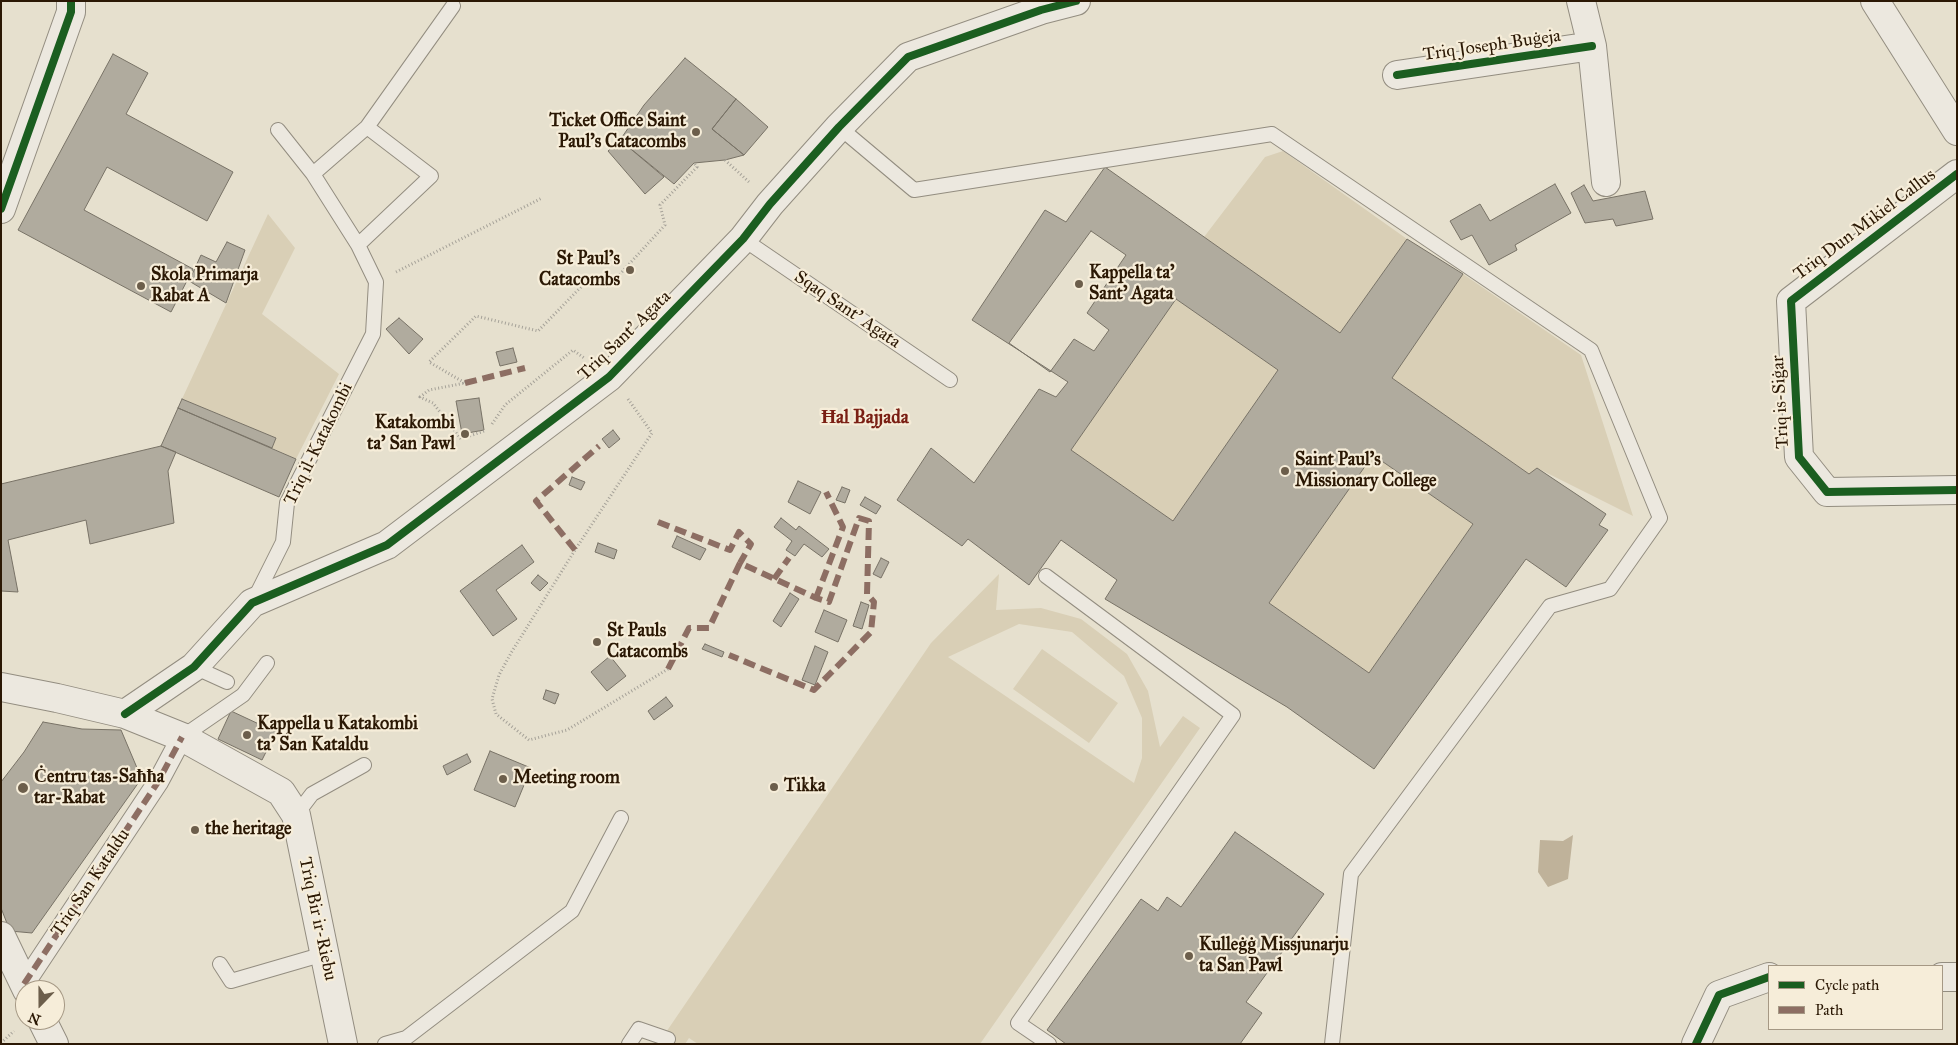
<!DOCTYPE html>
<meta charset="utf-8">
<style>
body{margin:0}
#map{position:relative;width:1958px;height:1045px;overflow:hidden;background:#e6e0ce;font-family:"IM FELL Great Primer",serif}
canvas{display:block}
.frame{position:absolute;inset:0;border:2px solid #2b1804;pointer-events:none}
.legend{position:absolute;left:1768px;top:965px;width:175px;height:65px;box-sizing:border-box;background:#f6edd9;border:1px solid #a59884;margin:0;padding:6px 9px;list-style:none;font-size:15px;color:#2b1804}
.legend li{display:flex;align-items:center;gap:10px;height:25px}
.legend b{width:25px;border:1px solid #a59884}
.north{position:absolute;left:15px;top:980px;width:50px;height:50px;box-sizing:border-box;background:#f6edd9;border:1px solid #a59884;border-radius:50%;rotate:202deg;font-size:14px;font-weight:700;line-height:20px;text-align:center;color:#2b1804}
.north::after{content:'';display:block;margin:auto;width:18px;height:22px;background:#6c5e4b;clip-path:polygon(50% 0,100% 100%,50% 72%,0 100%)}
</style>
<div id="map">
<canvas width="1958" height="1045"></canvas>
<div class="frame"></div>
<ul class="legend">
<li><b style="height:6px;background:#1b5e20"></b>Cycle path</li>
<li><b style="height:6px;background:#8d6e63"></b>Path</li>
</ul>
<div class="north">N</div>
</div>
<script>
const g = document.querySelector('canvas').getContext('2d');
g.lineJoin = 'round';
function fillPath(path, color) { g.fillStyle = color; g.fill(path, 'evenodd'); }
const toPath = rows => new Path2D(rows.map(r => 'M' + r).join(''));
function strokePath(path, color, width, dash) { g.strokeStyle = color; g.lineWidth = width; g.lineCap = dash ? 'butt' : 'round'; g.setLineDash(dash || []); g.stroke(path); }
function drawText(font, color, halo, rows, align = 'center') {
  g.font = font + ' "IM FELL Great Primer",serif'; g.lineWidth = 4.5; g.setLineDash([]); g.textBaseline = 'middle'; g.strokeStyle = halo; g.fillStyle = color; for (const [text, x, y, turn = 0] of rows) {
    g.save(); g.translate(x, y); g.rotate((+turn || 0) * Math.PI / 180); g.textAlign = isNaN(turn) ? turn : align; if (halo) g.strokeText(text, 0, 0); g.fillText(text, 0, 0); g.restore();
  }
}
fillPath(toPath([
 [1283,151,1407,239,1340,333,1204,237,1265,157],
 [268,214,295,248,262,314,339,374,296,459,272,448,276,438,182,399],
 [1463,274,1581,355,1633,516,1537,468,1529,474,1392,378],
 [1176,299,1278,370,1173,521,1071,450],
 [1373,455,1473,524,1369,673,1269,603],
 [999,574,996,610,1041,608,1081,619,1127,654,1148,691,1160,747,1183,716,1200,728,980,1044,698,1044,689,1038,685,1044,658,1044,931,643],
 [1019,624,1072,632,1124,676,1142,718,1142,758,1134,783,948,657],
 [1042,649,1118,703,1089,743,1013,689]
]), '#d9cfb6');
fillPath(toPath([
 [1573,835,1568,879,1548,887,1538,872,1540,840,1563,841]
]), '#bfb29a');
const building = toPath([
 [113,54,148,73,126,114,233,172,207,221,107,167,84,210,193,269,171,312,18,230,113,54],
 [685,58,736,99,712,129,744,155,725,160,694,163,674,184,620,140,644,105,685,58],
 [736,99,768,127,744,155,712,129,736,99],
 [620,140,664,177,645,194,608,151,620,140],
 [1105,167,1340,333,1407,239,1463,274,1392,378,1529,474,1537,468,1606,514,1599,525,1608,530,1566,587,1526,559,1374,769,1287,707,1105,599,1117,580,1061,540,1029,585,968,539,962,546,897,500,931,448,974,483,1039,389,1056,397,1068,382,972,320,1045,210,1066,222,1105,167],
 [1176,299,1278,370,1173,521,1071,450,1176,299],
 [1373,455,1473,524,1369,673,1269,603,1373,455],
 [1555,184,1571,213,1515,245,1517,250,1489,265,1472,235,1461,240,1450,221,1480,204,1490,221,1555,184],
 [1584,185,1593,201,1645,191,1653,219,1616,226,1613,219,1585,223,1571,193,1584,185],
 [1091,231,1126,255,1087,313,1109,330,1094,351,1074,339,1050,372,1009,343,1091,231],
 [227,242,245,250,226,303,189,281,201,255,216,262,227,242],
 [399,318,423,339,409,354,386,329,399,318],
 [513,348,517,362,500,366,496,352,513,348],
 [479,398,484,430,462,434,456,401,479,398],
 [182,399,276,438,272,448,178,408,182,399],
 [178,408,296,459,279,497,161,446,178,408],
 [613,430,620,439,609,448,602,439,613,430],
 [161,446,176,452,168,471,174,523,90,544,86,520,8,540,18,592,1,591,1,484,161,446],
 [572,477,585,482,581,490,569,485,572,477],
 [798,481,821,492,810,514,788,502,798,481],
 [842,487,850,490,845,503,836,500,842,487],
 [865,497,881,506,876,514,860,505,865,497],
 [781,518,796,530,799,526,829,549,822,557,804,544,795,556,786,550,792,541,774,527,781,518],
 [677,536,706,549,700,560,672,547,677,536],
 [598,543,617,550,614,559,595,552,598,543],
 [522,545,534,562,496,590,517,619,493,636,460,591,522,545],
 [881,558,889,562,881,578,873,574,881,558],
 [538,575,548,583,540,591,531,583,538,575],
 [790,593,799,599,781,627,773,621,790,593],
 [861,602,869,605,862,629,853,626,861,602],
 [824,610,847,620,838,642,815,632,824,610],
 [705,644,724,652,722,657,702,649,705,644],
 [815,646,828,652,815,685,802,680,815,646],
 [610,656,626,676,607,691,591,672,610,656],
 [546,690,559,694,555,704,543,699,546,690],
 [666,697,673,706,654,720,648,711,666,697],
 [231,711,276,732,262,760,218,739,231,711],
 [43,722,82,729,121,730,143,782,139,782,32,933,10,931,1,908,1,782,24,752,43,722],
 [490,751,531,768,515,807,474,790,490,751],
 [467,754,471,762,447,775,443,766,467,754],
 [1235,832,1324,894,1246,1002,1262,1013,1240,1044,1066,1044,1047,1030,1141,899,1158,911,1167,897,1181,907,1235,832]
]);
fillPath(building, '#b0ab9e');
strokePath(building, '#787266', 1);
const service = toPath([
 [839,127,914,190,1272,134,1591,350,1660,518,1610,589,1550,606,1351,874,1332,1044],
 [313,174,367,127,453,6],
 [743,239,950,380],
 [358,245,431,176,367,127],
 [1046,576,1233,715,1018,1023,1049,1044],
 [254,600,283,542,287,503,373,334,376,282,358,245,313,174,278,130],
 [194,667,227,682],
 [182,737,243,695,267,663],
 [296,815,312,794,364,765],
 [220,964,231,981,324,954],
 [385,1044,406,1038,572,911,621,818],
 [629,1044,639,1029,668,1039]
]);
const pedestrian = toPath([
 [24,984,158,782,182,737]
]);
const minor = toPath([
 [1581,1,1592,46,1606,182],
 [1875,1,1957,131],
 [1397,75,1592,46],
 [1957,174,1791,301,1799,457,1827,492,1957,490],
 [1,209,71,12,71,1],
 [1,687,57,698,125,714,182,737,281,792,296,815,343,1044],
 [125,714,194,667,252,603,387,545,609,377,743,239,770,204,839,127,908,57,1041,10,1076,1],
 [1942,977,1957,977],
 [1696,1044,1719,995,1769,977]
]);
const tertiary = toPath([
 [1,936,27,990],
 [42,1020,54,1044]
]);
strokePath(service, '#938d80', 16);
strokePath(pedestrian, '#938d80', 22);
strokePath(minor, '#938d80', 30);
strokePath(tertiary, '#938d80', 30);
strokePath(toPath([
 [725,160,749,182],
 [396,272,542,198],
 [628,399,652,433,575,550,511,653,499,675,492,699,496,714,529,740,567,730,668,669],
 [492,424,505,405,573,350,584,358],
 [484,431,461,439,433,403,420,397,429,390,465,383,429,362,476,316,538,331,583,285,609,286,665,225,660,205,697,167,694,163],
 [1,1043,14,1031]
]), '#a5a198', 3, [1, 2.5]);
strokePath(service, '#ece8df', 14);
strokePath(pedestrian, '#ece8df', 20);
strokePath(minor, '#ece8df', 28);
strokePath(tertiary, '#ece8df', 28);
strokePath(toPath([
 [465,383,525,368],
 [658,522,730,550,739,532,751,544,740,563],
 [575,550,536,501,599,446],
 [774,579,789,558],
 [816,598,843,527,826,492],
 [668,669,689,628,709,628,740,563,816,598,829,602,859,518,869,521,867,594,874,602,871,632,814,690,729,655],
 [24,984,158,782,182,737]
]), '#8d6e63', 6, [12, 6]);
strokePath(toPath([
 [1397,75,1592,46],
 [1957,174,1791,301,1799,457,1827,492,1957,490],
 [1,209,71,12,71,1],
 [125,714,194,667,252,603,387,545,609,377,743,239,770,204,839,127,908,57,1041,10,1076,1],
 [1696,1044,1719,995,1769,977]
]), '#1b5e20', 8);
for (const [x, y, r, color] of [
 [696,132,5,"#6c5e4b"],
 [630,270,5,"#6c5e4b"],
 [1079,284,5,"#6c5e4b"],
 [141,286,5,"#6c5e4b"],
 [465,434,5,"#6c5e4b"],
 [1285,471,5,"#6c5e4b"],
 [597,642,5,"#6c5e4b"],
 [247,735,5,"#6c5e4b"],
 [503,779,5,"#6c5e4b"],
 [774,787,5,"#6c5e4b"],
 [23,788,6,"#6c5e4b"],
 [195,830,5,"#6c5e4b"],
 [1189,956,5,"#6c5e4b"]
]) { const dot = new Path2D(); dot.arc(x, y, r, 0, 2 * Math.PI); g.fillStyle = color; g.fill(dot); strokePath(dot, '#f6edd9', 2); }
drawText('18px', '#2b1804', '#f6edd9', [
 ["Triq Joseph Buġeja",1492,46,-8],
 ["Triq Dun Mikiel Callus",1865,225,-37],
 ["Sqaq Sant' Agata",847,310,34],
 ["Triq Sant' Agata",625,336,-44],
 ["Triq is-Siġar",1781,402,-93],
 ["Triq il-Katakombi",319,444,-64],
 ["Triq San Kataldu",91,883,-56],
 ["Triq Bir ir-Riebu",317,919,78]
]);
drawText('bold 18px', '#2b1804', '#f6edd9', [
 ["Ticket Office Saint",686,122,"right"],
 ["Paul's Catacombs",686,143,"right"],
 ["St Paul's",620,260,"right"],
 ["Catacombs",620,281,"right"],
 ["Kappella ta'",1089,274],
 ["Sant' Agata",1089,295],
 ["Skola Primarja",151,276],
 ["Rabat A",151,297],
 ["Katakombi",455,424,"right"],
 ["ta' San Pawl",455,445,"right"],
 ["Saint Paul's",1295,461],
 ["Missionary College",1295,482],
 ["St Pauls",607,632],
 ["Catacombs",607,653],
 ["Kappella u Katakombi",257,725],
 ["ta' San Kataldu",257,746],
 ["Ċentru tas-Saħħa",34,778],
 ["tar-Rabat",34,799],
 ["Meeting room",513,779],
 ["Tikka",784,787],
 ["the heritage",205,830],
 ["Kulleġġ Missjunarju",1199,946],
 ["ta San Pawl",1199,967]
], 'left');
drawText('bold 19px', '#7a1f14', '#f6edd9', [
 ["Ħal Bajjada",865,418]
]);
</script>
